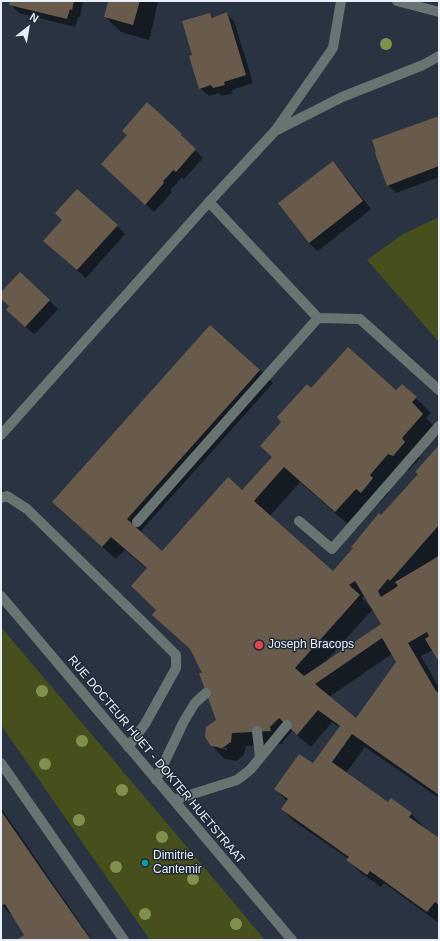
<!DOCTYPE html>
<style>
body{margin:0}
#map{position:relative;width:440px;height:941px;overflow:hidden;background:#293341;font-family:Helvetica,sans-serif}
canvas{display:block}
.frame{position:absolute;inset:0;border:2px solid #e9eff9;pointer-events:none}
.north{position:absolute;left:8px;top:8px;width:40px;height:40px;-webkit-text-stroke:3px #1f2936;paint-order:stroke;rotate:31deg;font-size:11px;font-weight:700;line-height:16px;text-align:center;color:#e9eff9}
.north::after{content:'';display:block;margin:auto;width:14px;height:18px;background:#e9eff9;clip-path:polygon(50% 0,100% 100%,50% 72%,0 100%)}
</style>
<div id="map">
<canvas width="440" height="941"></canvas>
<div class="frame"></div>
<div class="north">N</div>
</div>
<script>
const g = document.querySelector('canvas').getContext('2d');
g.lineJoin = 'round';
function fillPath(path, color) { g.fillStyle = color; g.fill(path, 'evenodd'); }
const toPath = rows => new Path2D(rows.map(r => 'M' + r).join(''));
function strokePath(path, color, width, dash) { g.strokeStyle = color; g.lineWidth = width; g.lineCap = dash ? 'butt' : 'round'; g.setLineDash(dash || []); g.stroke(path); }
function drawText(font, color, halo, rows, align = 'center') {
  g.font = font + ' Helvetica,sans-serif'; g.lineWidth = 3; g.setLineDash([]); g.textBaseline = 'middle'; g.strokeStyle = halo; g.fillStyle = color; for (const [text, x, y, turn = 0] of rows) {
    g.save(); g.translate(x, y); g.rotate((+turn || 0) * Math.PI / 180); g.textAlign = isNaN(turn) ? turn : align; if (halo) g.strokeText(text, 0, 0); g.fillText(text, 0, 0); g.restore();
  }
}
fillPath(toPath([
 [439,217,439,342,367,260,403,234],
 [1,627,187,847,265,940,150,940,1,725]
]), '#474f1c');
fillPath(toPath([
 [11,1,83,1,80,17,78,17,75,27,19,13,11,5],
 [109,1,158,1,158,2,149,40,121,32,105,17],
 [226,13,234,21,253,83,232,90,233,93,222,96,219,93,209,96,200,88,194,56,210,14,214,18],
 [147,104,181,135,203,158,184,179,182,177,176,184,170,190,172,192,154,212,102,164,128,135],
 [439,117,439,177,396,193,388,185],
 [333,162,341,171,371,209,318,251,309,243],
 [117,226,125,234,86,278,44,241],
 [20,273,58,309,37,332,34,334,15,318,10,307,1,298,1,294],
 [260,370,273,383,140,532,162,553,242,491,273,457,311,389,396,391,416,398,431,413,426,418,438,430,416,454,420,458,408,471,404,468,384,491,388,494,376,507,372,504,351,527,300,482,270,516,333,572,419,474,439,447,439,554,433,560,439,557,439,660,433,650,421,656,439,688,439,798,365,747,346,773,388,803,411,814,424,827,423,828,439,839,439,923,384,883,381,887,361,873,348,860,349,859,295,822,282,809,287,801,275,789,313,765,340,728,332,722,311,747,292,731,283,741,283,744,246,746,244,755,236,761,225,759,212,746,217,721,203,673,192,651,153,615,157,610,147,569,125,550,116,559,66,515,53,502],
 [365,596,372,607,371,608,362,598],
 [373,609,382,625,325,662],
 [392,654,397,662,356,720,329,697],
 [218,746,227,748,227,750,218,748],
 [1,808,92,940,19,940,26,936,12,913,10,914,1,904]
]), '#0007');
fillPath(toPath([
 [10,1,74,1,72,10,70,9,67,19,9,5],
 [108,1,140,1,133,25,104,17],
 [227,12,246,75,224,82,225,85,213,88,211,85,199,89,189,56,192,55,182,21,210,13,212,18],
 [147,102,182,134,181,135,196,149,176,172,173,170,168,176,163,181,164,183,145,205,101,164,127,135,122,131],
 [439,116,439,166,387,186,375,153,376,152,372,140],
 [333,161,363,201,309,243,278,203],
 [77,189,118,225,77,270,43,241,62,220,55,213],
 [20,272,50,300,28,324,25,327,6,310,9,306,1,299,1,292],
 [210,325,260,370,127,519,162,551,228,477,242,490,272,457,260,446,281,422,277,417,307,384,311,388,348,347,396,390,402,384,417,397,412,402,423,414,402,438,405,442,393,456,388,454,370,475,373,478,361,493,356,489,335,512,284,467,254,501,333,571,353,548,351,547,379,513,381,515,418,474,415,472,439,445,439,525,390,581,388,579,378,591,381,597,398,586,395,582,439,556,439,662,425,639,429,636,427,632,408,643,436,691,439,693,439,795,352,734,332,762,388,802,391,798,412,813,409,817,439,838,439,905,435,902,427,912,370,871,367,875,346,860,349,857,281,809,288,799,274,789,299,754,313,763,340,726,318,710,297,735,279,718,270,727,271,731,232,733,231,742,222,748,211,746,205,737,206,727,216,720,199,673,202,673,190,649,152,615,156,610,131,586,147,568,111,537,102,547,52,502],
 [355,581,381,624,304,676,295,668,360,595,349,585],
 [382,638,396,662,356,718,315,684],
 [1,811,46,876,91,940,17,940,24,935,5,904,1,906]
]), '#685b4b');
strokePath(toPath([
 [209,202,318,318,360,319,439,390],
 [1,498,7,496,27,509,151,630,176,655,176,668,145,724,128,747],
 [299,521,332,549,439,426],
 [137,522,318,318],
 [257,731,260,757],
 [156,780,184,721,195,703,206,693],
 [174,800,237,780,250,770,287,725]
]), '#697472', 10);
strokePath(toPath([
 [277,130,342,97,423,65,439,56],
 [1,435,209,202,275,131,333,48,341,1]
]), '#697472', 10);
strokePath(toPath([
 [397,1,439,12],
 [1,596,292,940],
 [1,763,124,940]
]), '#697472', 10);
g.fillStyle = '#80904d';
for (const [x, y] of [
 [386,44],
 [42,691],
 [82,741],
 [45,764],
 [122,790],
 [79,820],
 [162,837],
 [116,867],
 [193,879],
 [145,914],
 [236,924]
]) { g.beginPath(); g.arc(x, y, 6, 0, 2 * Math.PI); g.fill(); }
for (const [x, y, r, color] of [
 [259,645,5,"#e0444e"],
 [145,863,4,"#0f9aa8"]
]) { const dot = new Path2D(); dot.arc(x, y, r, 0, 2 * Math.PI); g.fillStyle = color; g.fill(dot); strokePath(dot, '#1f2936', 1.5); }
drawText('12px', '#e9eff9', '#1f2936', [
 ["Joseph Bracops",268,645],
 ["Dimitrie",153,856],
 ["Cantemir",153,870]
], 'left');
drawText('12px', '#e9eff9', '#1f2936', [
 ["RUE DOCTEUR HUET - DOKTER HUETSTRAAT",156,760,50]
]);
</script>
